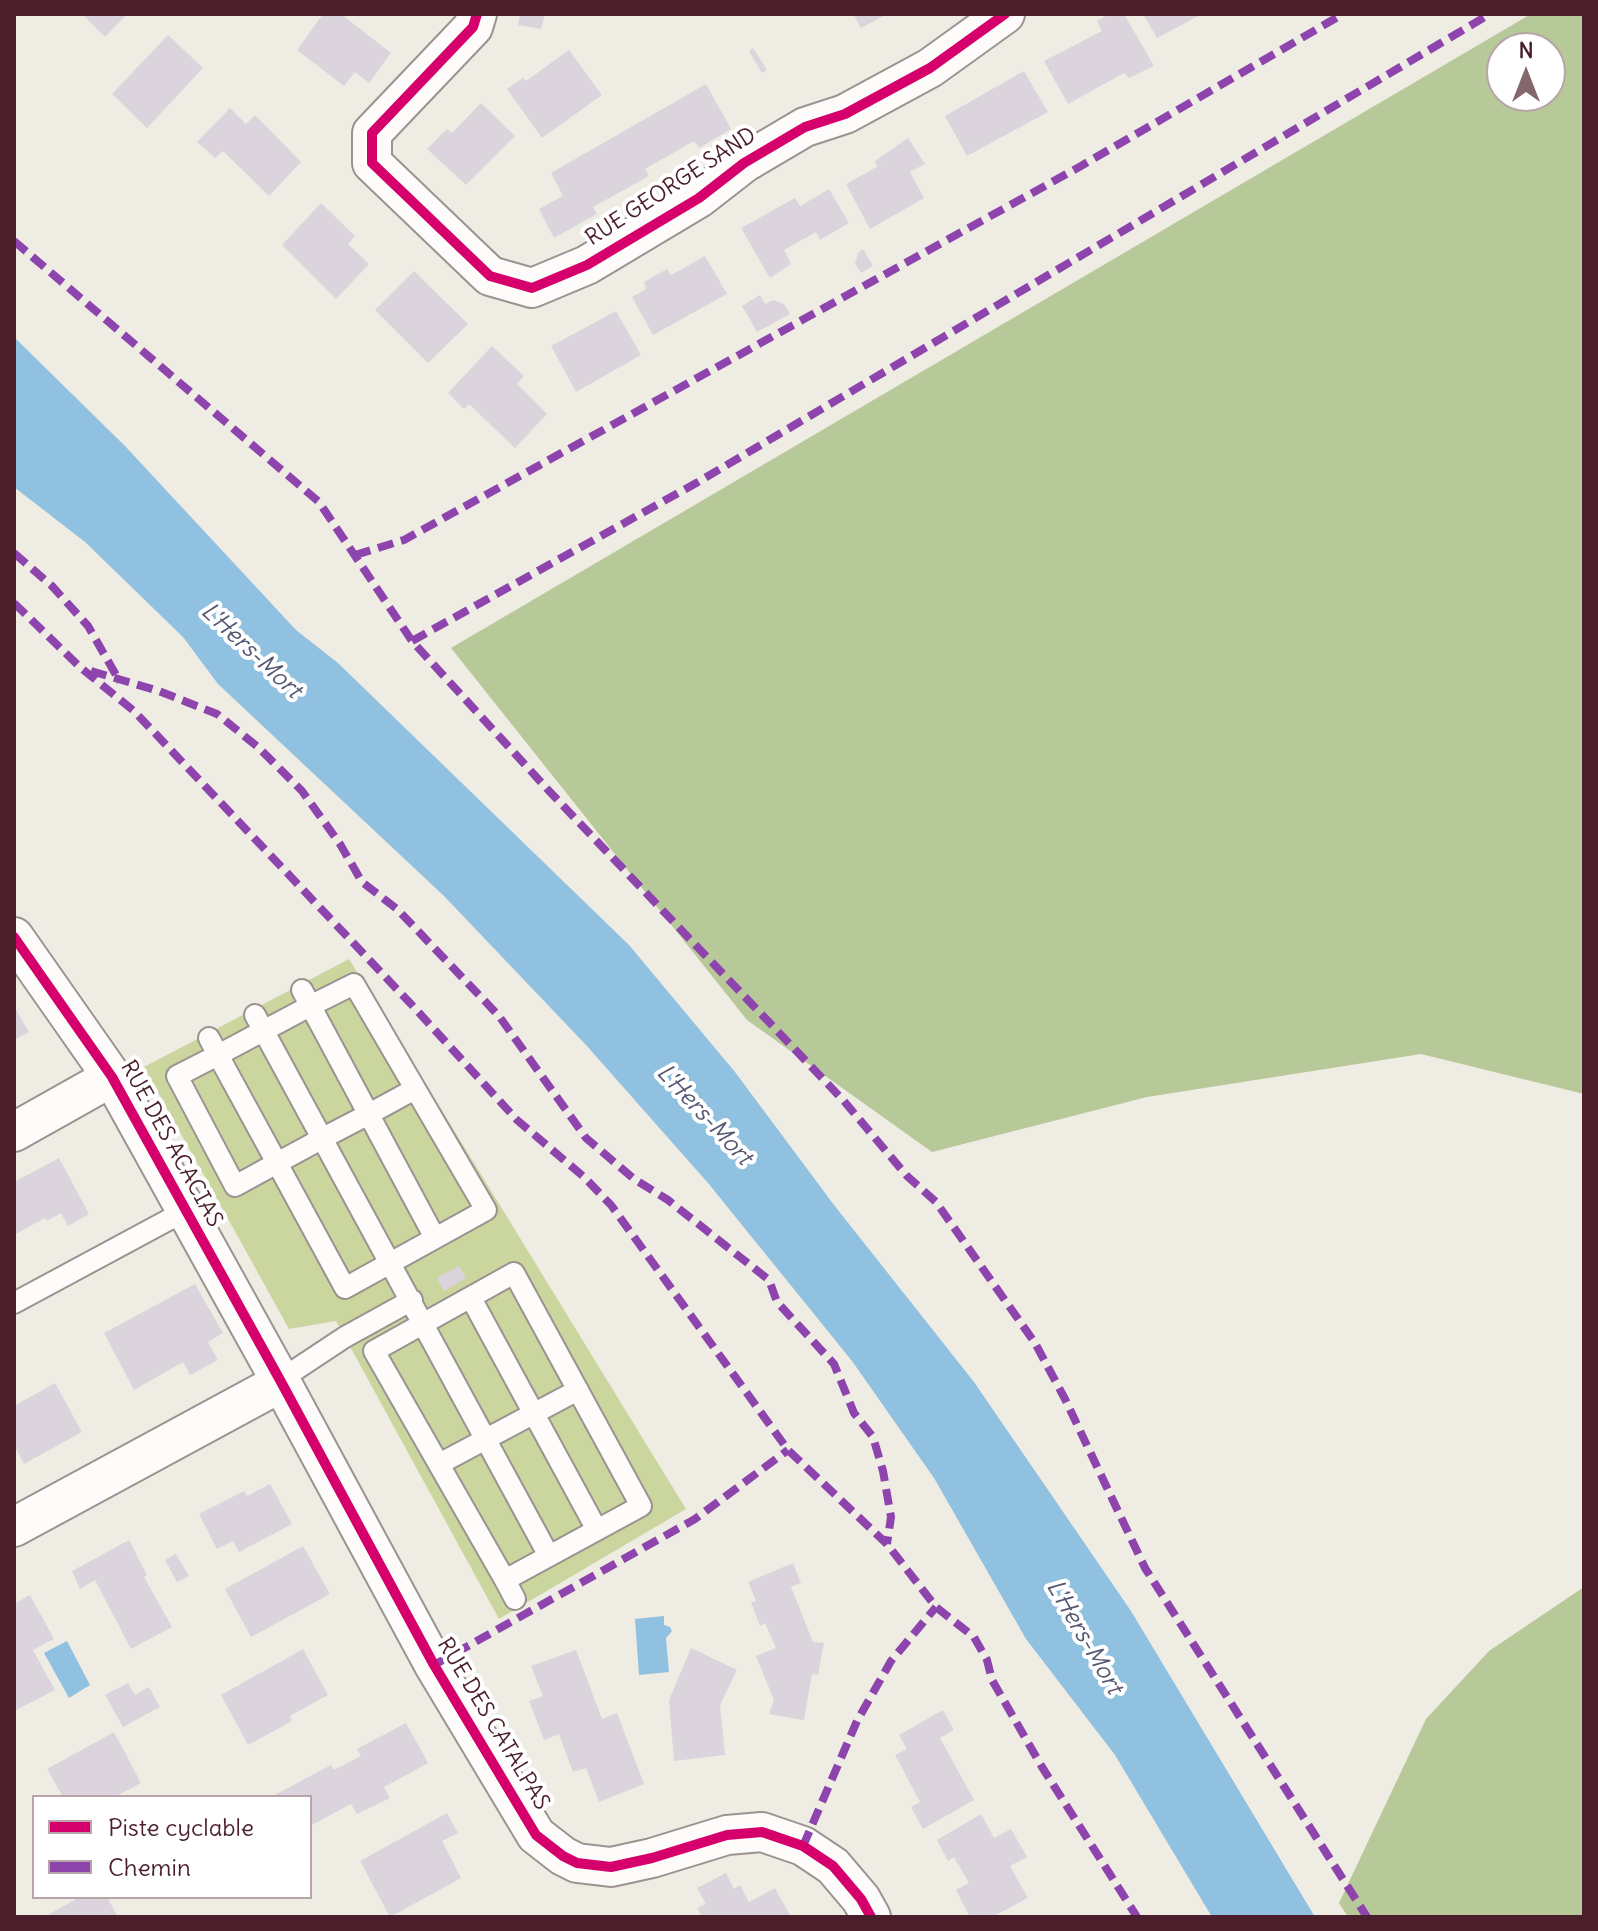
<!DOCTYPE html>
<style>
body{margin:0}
#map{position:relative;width:1598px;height:1931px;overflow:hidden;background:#efece3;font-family:Delius,sans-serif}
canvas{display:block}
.frame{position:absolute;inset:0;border:16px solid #4a1f2b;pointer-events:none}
.legend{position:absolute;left:32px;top:1795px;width:280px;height:104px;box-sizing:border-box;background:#fff;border:2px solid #b7a5aa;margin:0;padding:10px 14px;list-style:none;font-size:24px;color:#4a1f2b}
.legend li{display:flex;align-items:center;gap:16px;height:40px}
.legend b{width:40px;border:2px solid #b7a5aa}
.north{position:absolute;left:1486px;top:32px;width:80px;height:80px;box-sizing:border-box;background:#fff;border:2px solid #b7a5aa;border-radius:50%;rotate:0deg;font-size:22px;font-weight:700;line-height:32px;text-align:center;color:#4a1f2b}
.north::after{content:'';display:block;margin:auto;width:28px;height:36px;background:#84676b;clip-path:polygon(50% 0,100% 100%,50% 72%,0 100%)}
</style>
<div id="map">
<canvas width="1598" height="1931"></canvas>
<div class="frame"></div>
<ul class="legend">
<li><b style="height:10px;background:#d6006c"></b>Piste cyclable</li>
<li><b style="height:10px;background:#8e44ad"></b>Chemin</li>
</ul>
<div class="north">N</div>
</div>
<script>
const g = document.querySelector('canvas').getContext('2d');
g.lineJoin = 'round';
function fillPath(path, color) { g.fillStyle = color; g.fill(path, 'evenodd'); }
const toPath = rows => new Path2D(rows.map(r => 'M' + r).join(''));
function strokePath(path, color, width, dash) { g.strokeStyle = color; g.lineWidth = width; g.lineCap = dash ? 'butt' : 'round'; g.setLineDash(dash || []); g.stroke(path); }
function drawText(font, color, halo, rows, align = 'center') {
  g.font = font + ' Delius,sans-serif'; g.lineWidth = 8; g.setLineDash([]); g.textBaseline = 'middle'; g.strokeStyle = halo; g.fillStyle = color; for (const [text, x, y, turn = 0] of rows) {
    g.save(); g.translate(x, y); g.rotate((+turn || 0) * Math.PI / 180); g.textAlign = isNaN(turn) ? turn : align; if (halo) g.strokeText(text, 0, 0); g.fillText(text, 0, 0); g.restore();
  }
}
fillPath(toPath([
 [349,959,686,1509,499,1619,336,1321,289,1329,144,1067]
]), '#cbd69f');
fillPath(toPath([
 [1531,14,1584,14,1584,1094,1421,1054,1147,1097,932,1152,747,1020,451,648],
 [1502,48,1550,48,1550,96,1502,96],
 [1584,1587,1584,1917,1348,1917,1339,1903,1426,1719,1489,1651]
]), '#b7c899');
fillPath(toPath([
 [14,337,125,446,296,630,338,663,629,945,735,1072,834,1205,974,1382,1131,1611,1315,1917,1212,1917,1115,1755,1026,1639,934,1478,852,1361,708,1183,586,1045,444,896,218,684,183,637,85,542,14,487],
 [664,1616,664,1625,670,1627,672,1631,666,1638,669,1672,639,1675,635,1619],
 [67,1641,90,1685,69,1698,44,1653]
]), '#91c1e0');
fillPath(toPath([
 [82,14,127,14,105,37],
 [323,14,341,14,391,53,369,83,355,72,344,86,297,50],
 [520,14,545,14,541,29,518,25],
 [853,14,887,14,861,28],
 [1109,14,1124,14,1154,66,1129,78,1124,73,1068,104,1044,61,1102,31,1097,21],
 [1143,14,1202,14,1157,38],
 [168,35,203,68,147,128,112,94],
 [753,48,767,70,762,73,749,51],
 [569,50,602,95,542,138,507,89,523,78,526,81],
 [1024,71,1048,112,967,156,945,116],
 [706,84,731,129,699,148,694,141,645,169,649,176,593,207,597,214,554,238,539,209,563,196,551,173],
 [481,103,515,136,466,185,427,149,447,129,452,133],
 [230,108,246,124,255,115,301,162,269,196,223,151,215,158,197,142],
 [908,138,925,164,910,172,924,198,870,229,846,184,887,161,877,166,875,161],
 [829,189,849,223,820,240,816,232,784,250,791,264,770,278,741,228,795,198,800,206],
 [321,203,355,236,348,244,369,264,336,299,282,245],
 [863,249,873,266,861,273,855,264,858,253],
 [705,256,727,294,653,335,632,297,646,289,644,282,667,269,671,275],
 [414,271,468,324,428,363,375,310],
 [760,295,765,304,773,300,784,304,790,314,757,332,742,306],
 [616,311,641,355,576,392,551,346],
 [492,346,524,376,517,384,547,414,515,448,469,404,464,409,448,393],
 [14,1006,29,1032,14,1040],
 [59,1158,89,1214,68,1226,61,1213,47,1221,45,1218,14,1235,14,1182],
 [459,1266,466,1278,444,1291,437,1278],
 [195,1284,223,1333,208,1342,218,1360,190,1375,183,1362,134,1390,104,1333],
 [55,1383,82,1432,24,1464,14,1445,14,1406],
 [270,1484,292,1524,239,1552,233,1541,217,1549,199,1514,244,1491,247,1496],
 [129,1540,147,1575,144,1577,172,1627,131,1649,95,1580,80,1589,72,1571],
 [303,1546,330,1594,251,1637,225,1589],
 [176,1554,189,1576,177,1582,165,1560],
 [793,1563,801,1583,791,1587,813,1642,824,1643,818,1675,812,1674,804,1720,769,1714,774,1700,756,1656,776,1648,765,1623,760,1626,751,1602,756,1601,748,1582],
 [30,1595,54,1639,33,1650,55,1690,16,1710,14,1604],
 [691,1648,737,1670,720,1705,725,1755,674,1761,669,1700],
 [303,1649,328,1695,290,1716,292,1721,248,1745,221,1695],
 [576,1650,602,1719,617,1713,644,1784,599,1802,586,1768,573,1772,559,1734,544,1740,529,1701,543,1696,531,1666],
 [128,1683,135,1695,149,1687,160,1707,123,1727,105,1695],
 [943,1710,954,1730,940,1738,974,1800,923,1829,911,1807,920,1802,895,1755,907,1749,899,1735],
 [406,1723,428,1763,384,1787,390,1798,357,1814,351,1804,310,1826,310,1797,271,1797,331,1765,334,1770,361,1756,357,1749],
 [114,1732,141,1783,114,1797,63,1797,47,1769],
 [447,1813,458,1833,442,1841,461,1878,390,1917,360,1861],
 [981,1814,994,1838,1011,1829,1027,1857,1010,1866,1028,1898,992,1917,970,1917,956,1890,969,1883,954,1857,948,1861,937,1840],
 [726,1873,734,1889,740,1885,749,1902,775,1888,791,1917,702,1917,697,1908,706,1904,697,1888],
 [80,1897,107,1897,118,1917,44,1917]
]), '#dbd4dd');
const lane = toPath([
 [302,990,435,1238],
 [255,1015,549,1556],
 [209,1038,218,1055,277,1163,345,1288,486,1210,354,984,310,1006,218,1055,177,1076,235,1186,277,1163,323,1138,369,1114,415,1089],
 [514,1273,641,1506,505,1580,374,1351,514,1273],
 [471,1298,597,1530],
 [14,1303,185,1211],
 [280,1380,345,1337,412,1300],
 [439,1464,578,1390],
 [505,1580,515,1599]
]);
const street = toPath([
 [477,14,473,27,372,133,372,163,490,276,532,288,587,265,699,198,744,163,805,127,845,114,930,68,1005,14],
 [14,937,112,1077,280,1380,434,1665,536,1835,563,1856,577,1863,611,1867,652,1858,727,1835,762,1832,803,1846,833,1866,861,1899,871,1917],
 [14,1132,112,1077],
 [14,1527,267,1390,280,1380]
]);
strokePath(lane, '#9c9390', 24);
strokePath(street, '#9c9390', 42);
strokePath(lane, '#fdfcfb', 20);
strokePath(street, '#fdfcfb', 38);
strokePath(toPath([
 [14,241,319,502,412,641,550,792,843,1100,907,1176,936,1202,1035,1343,1065,1399,1145,1568,1367,1917],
 [14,553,52,586,88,626,120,682],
 [355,555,404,540,1081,166,1343,14],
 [14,603,81,668,134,711,411,1004,517,1120,584,1177,611,1205,788,1450,887,1544,936,1607,974,1637,987,1660,992,1680,1042,1767,1137,1917],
 [412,641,698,482,1490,14],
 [91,671,159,691,217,714,258,747,302,791,340,844,362,882,397,909,499,1016,586,1138,634,1179,668,1200,769,1280,777,1302,834,1364,854,1413,873,1437,883,1471,891,1517,887,1544],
 [434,1665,695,1519,788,1450],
 [803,1846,857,1721,891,1661,936,1607]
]), '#8e44ad', 8, [16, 8]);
strokePath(toPath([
 [477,14,473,27,372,133,372,163,490,276,532,288,587,265,699,198,744,163,805,127,845,114,930,68,1005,14],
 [14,937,112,1077,280,1380,434,1665,536,1835,563,1856,577,1863,611,1867,652,1858,727,1835,762,1832,803,1846,833,1866,861,1899,871,1917]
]), '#d6006c', 10);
drawText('22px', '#4a1f2b', '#fff', [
 ["RUE GEORGE SAND",671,187,-33],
 ["RUE DES ACACIAS",171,1144,61],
 ["RUE DES CATALPAS",493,1724,59]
]);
drawText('italic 24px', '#565873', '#fff', [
 ["L'Hers-Mort",251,651,43],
 ["L'Hers-Mort",704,1115,47],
 ["L'Hers-Mort",1084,1637,60]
]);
</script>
